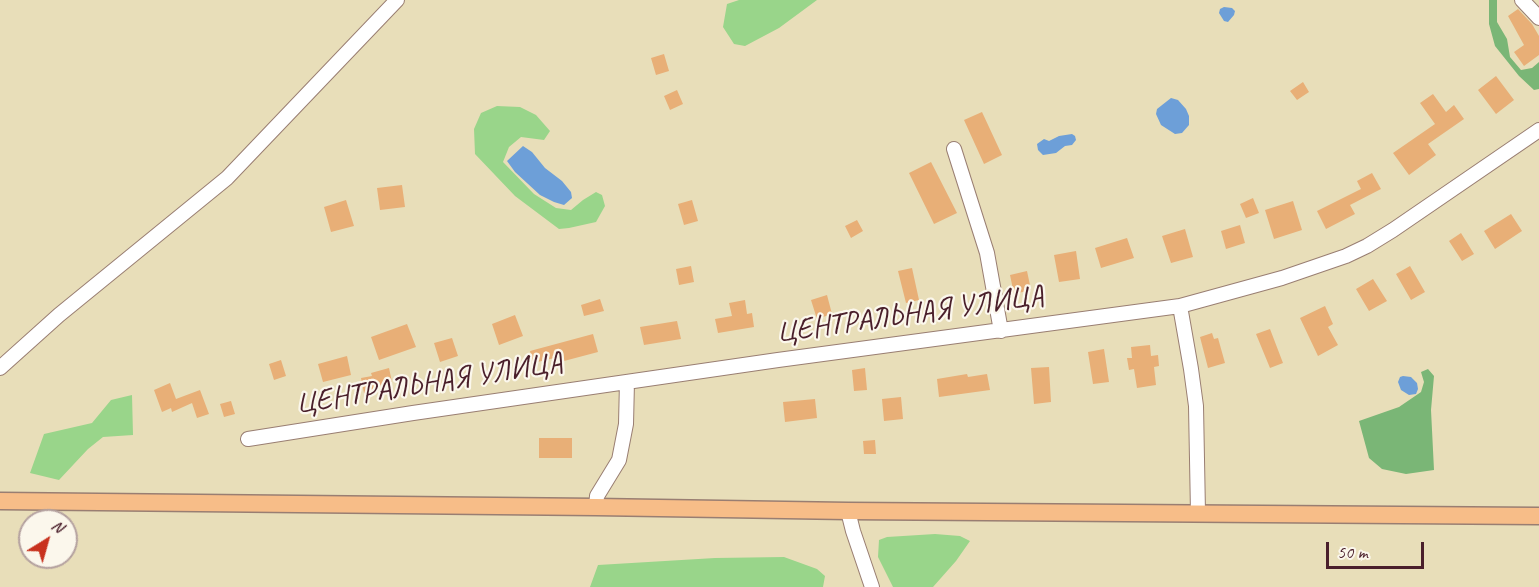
<!DOCTYPE html>
<meta charset="utf-8">
<style>
body{margin:0}
#map{position:relative;width:1539px;height:587px;overflow:hidden;background:#e8deb9;font-family:Caveat,sans-serif}
canvas{display:block}
.north{position:absolute;left:18px;top:509px;width:60px;height:60px;box-sizing:border-box;background:#fbf7ec;border:2px solid #b4a19f;border-radius:50%;rotate:37deg;font-size:16px;font-weight:700;line-height:24px;text-align:center;color:#4a1f2b}
.north::after{content:'';display:block;margin:auto;width:21px;height:27px;background:#c8321e;clip-path:polygon(50% 0,100% 100%,50% 72%,0 100%)}
.scale{position:absolute;left:1326px;top:542px;width:98px;height:27px;box-sizing:border-box;border:3px solid #4a1f2b;border-top:0;padding-left:8px;font-size:18px;line-height:21px;white-space:nowrap;color:#4a1f2b;-webkit-text-stroke:4px #fbf7ec;paint-order:stroke}
</style>
<div id="map">
<canvas width="1539" height="587"></canvas>
<div class="north">N</div>
<div class="scale">50 m</div>
</div>
<script>
const g = document.querySelector('canvas').getContext('2d');
g.lineJoin = 'round';
function fillPath(path, color) { g.fillStyle = color; g.fill(path, 'evenodd'); }
const toPath = rows => new Path2D(rows.map(r => 'M' + r).join(''));
function strokePath(path, color, width, dash) { g.strokeStyle = color; g.lineWidth = width; g.lineCap = dash ? 'butt' : 'round'; g.setLineDash(dash || []); g.stroke(path); }
function drawText(font, color, halo, rows, align = 'center') {
  g.font = font + ' Caveat,sans-serif'; g.lineWidth = 4.5; g.setLineDash([]); g.textBaseline = 'middle'; g.strokeStyle = halo; g.fillStyle = color; for (const [text, x, y, turn = 0] of rows) {
    g.save(); g.translate(x, y); g.rotate((+turn || 0) * Math.PI / 180); g.textAlign = isNaN(turn) ? turn : align; if (halo) g.strokeText(text, 0, 0); g.fillText(text, 0, 0); g.restore();
  }
}
fillPath(toPath([
 [739,0,817,0,779,28,745,46,734,44,723,27,727,4],
 [497,106,520,107,536,115,550,131,544,140,521,137,509,147,503,162,534,194,556,208,571,210,583,200,596,192,602,195,605,206,596,222,569,228,559,229,515,196,475,154,474,129,481,113],
 [132,395,133,435,103,437,88,449,59,480,30,473,44,434,92,423,111,400],
 [935,534,960,536,970,541,956,561,933,587,893,587,878,557,879,540,887,537],
 [784,557,817,569,825,576,823,587,590,587,598,565,715,558]
]), '#99d58a');
fillPath(toPath([
 [1489,0,1497,0,1497,22,1507,39,1510,57,1521,70,1532,68,1539,62,1539,89,1534,90,1519,76,1495,46,1489,24],
 [1428,369,1434,376,1431,410,1434,470,1406,474,1382,469,1369,458,1359,421,1399,407,1421,392,1424,382,1421,372]
]), '#7ab676');
fillPath(toPath([
 [1224,7,1232,8,1235,11,1234,15,1228,22,1224,21,1219,13,1220,9],
 [1171,98,1178,100,1186,109,1189,116,1189,125,1182,133,1175,134,1161,125,1156,114,1157,109],
 [1072,134,1075,136,1076,140,1072,145,1065,146,1056,153,1043,155,1038,150,1037,144,1044,139,1049,141,1059,136],
 [523,146,532,152,545,168,562,181,571,192,572,198,564,205,554,202,540,195,515,172,507,161],
 [1403,376,1411,377,1417,383,1418,389,1416,394,1409,395,1401,390,1398,382,1400,377]
]), '#6d9fd8');
fillPath(toPath([
 [1518,9,1532,24,1539,36,1539,55,1524,66,1514,52,1524,45,1508,16],
 [664,54,669,71,656,75,651,58],
 [1496,76,1514,100,1496,114,1478,90],
 [1303,82,1309,92,1297,100,1290,91],
 [677,90,683,104,670,110,664,96],
 [1433,94,1446,112,1454,105,1464,119,1428,144,1436,155,1409,175,1393,153,1435,124,1420,103],
 [982,112,1002,155,984,164,964,120],
 [931,162,957,213,934,224,909,173],
 [1372,173,1381,189,1350,205,1355,214,1326,229,1317,211,1361,189,1357,181],
 [402,185,405,207,380,210,377,188],
 [1253,198,1259,213,1246,218,1240,204],
 [346,200,354,226,331,232,324,207],
 [692,200,698,221,684,225,678,204],
 [1293,201,1302,230,1274,239,1265,210],
 [1511,214,1522,231,1495,249,1484,231],
 [857,220,863,231,851,238,845,226],
 [1240,225,1245,243,1226,249,1221,231],
 [1185,229,1193,257,1171,263,1162,236],
 [1461,233,1474,254,1462,261,1449,241],
 [1127,238,1134,258,1101,268,1095,248],
 [1076,251,1080,279,1059,282,1054,255],
 [691,266,694,282,679,285,676,269],
 [1410,266,1425,292,1411,300,1396,274],
 [912,268,919,300,906,303,898,271],
 [1027,271,1031,290,1014,294,1010,275],
 [1373,279,1387,301,1369,311,1356,289],
 [827,295,832,314,817,319,811,300],
 [600,299,604,311,584,316,581,305],
 [745,300,747,314,752,313,754,327,718,333,715,319,732,316,729,303],
 [1325,306,1333,324,1328,327,1338,345,1318,356,1300,318],
 [515,315,523,336,499,345,492,324],
 [677,321,681,339,644,345,640,327],
 [407,324,416,347,379,360,371,337],
 [1270,329,1283,363,1270,368,1256,334],
 [1212,333,1214,339,1218,338,1225,363,1208,368,1200,337],
 [593,334,598,352,564,361,563,356,533,363,530,351],
 [452,338,458,356,440,362,434,343],
 [1150,345,1151,356,1158,355,1159,366,1154,367,1156,385,1137,388,1134,369,1129,370,1127,358,1132,358,1131,347],
 [1104,349,1109,382,1093,384,1088,352],
 [347,356,351,375,323,382,318,364],
 [281,360,286,376,274,380,269,364],
 [1049,367,1051,402,1034,404,1031,368],
 [389,368,392,382,373,388,373,391,364,393,361,378,372,376,371,373],
 [865,368,867,390,854,391,852,370],
 [967,374,968,377,987,374,990,390,939,397,937,379],
 [170,383,176,399,200,390,209,414,197,418,192,403,172,412,171,408,162,412,154,390],
 [901,397,903,419,884,421,882,399],
 [815,399,817,418,785,422,783,402],
 [231,401,235,414,224,417,220,404],
 [539,438,572,438,572,458,539,458],
 [875,440,876,454,864,454,863,441]
]), '#e8af77');
const minor = toPath([
 [1522,0,1539,18],
 [954,149,987,253,1001,331],
 [1180,306,1191,369,1196,406,1198,513],
 [0,368,59,315,227,178,397,0],
 [248,439,413,413,778,360,1180,306,1282,278,1346,256,1367,246,1393,230,1539,130],
 [596,507,597,496,619,460,626,424,627,382],
 [848,511,853,531,872,587]
]);
const major = toPath([
 [0,501,596,507,848,511,1539,516]
]);
strokePath(minor, '#997e72', 16);
strokePath(major, '#997e72', 19);
strokePath(minor, '#fff', 14);
strokePath(major, '#f7bd88', 16);
drawText('30px', '#4a1f2b', '#fbf7ec', [
 ["ЦЕНТРАЛЬНАЯ УЛИЦА",910,315,-8],
 ["ЦЕНТРАЛЬНАЯ УЛИЦА",429,384,-9]
]);
</script>
